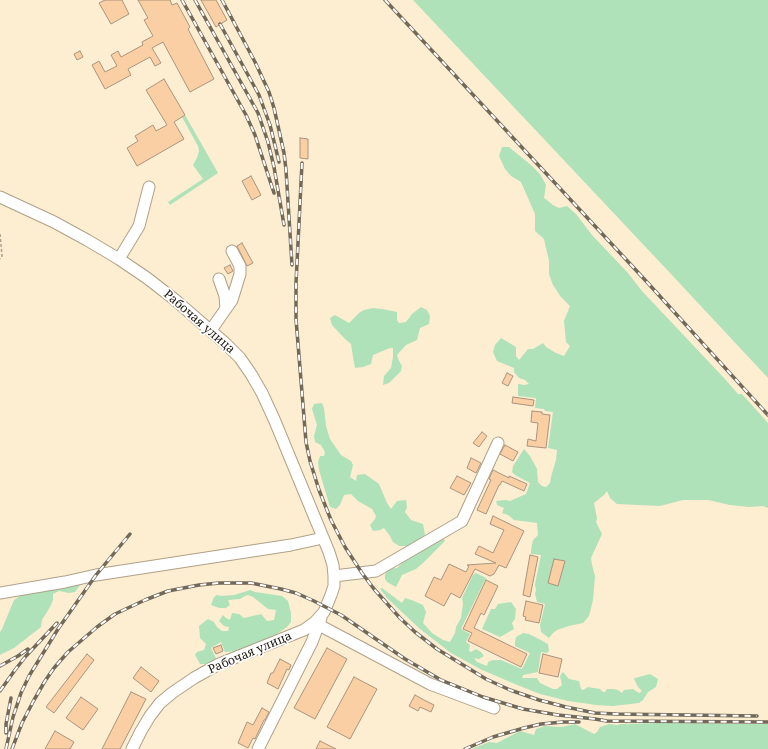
<!DOCTYPE html>
<meta charset="utf-8">
<style>
body{margin:0}
canvas{display:block;background:#fdedd1}
</style>
<canvas width="768" height="749"></canvas>
<script>
const g = document.querySelector('canvas').getContext('2d');
g.lineJoin = 'round';
function fillPath(path, color) { g.fillStyle = color; g.fill(path, 'evenodd'); }
const toPath = rows => new Path2D(rows.map(r => 'M' + r).join(''));
function strokePath(path, color, width, dash) { g.strokeStyle = color; g.lineWidth = width; g.lineCap = dash ? 'butt' : 'round'; g.setLineDash(dash || []); g.stroke(path); }
function drawText(font, color, halo, rows, align = 'center') {
  g.font = font + ' "Noto Serif",serif'; g.lineWidth = 3.5; g.setLineDash([]); g.textBaseline = 'middle'; g.strokeStyle = halo; g.fillStyle = color; for (const [text, x, y, turn = 0] of rows) {
    g.save(); g.translate(x, y); g.rotate((+turn || 0) * Math.PI / 180); g.textAlign = isNaN(turn) ? turn : align; if (halo) g.strokeText(text, 0, 0); g.fillText(text, 0, 0); g.restore();
  }
}
fillPath(toPath([
 [413,0,768,0,768,378,671,274],
 [185,115,218,173,170,205,168,202,203,179,193,165,197,158,199,151,198,146,182,117],
 [502,147,509,147,531,165,540,174,546,185,544,198,553,205,559,208,567,206,576,214,592,235,628,273,642,291,724,378,738,394,742,394,768,423,768,508,763,506,749,507,730,505,708,500,683,500,660,506,617,504,610,498,607,491,604,495,594,503,597,518,596,522,602,534,591,558,592,565,595,576,593,600,589,616,583,623,569,626,557,630,553,633,549,638,541,632,540,625,545,604,537,602,535,594,536,590,535,585,536,579,541,555,531,554,531,550,533,540,538,535,537,523,514,520,508,515,502,513,504,508,497,505,496,501,506,500,510,501,526,494,530,483,515,475,512,472,513,466,524,449,530,456,537,469,538,482,542,486,546,487,550,483,551,477,556,460,557,450,548,448,553,412,545,411,544,409,535,408,536,398,518,396,518,384,524,385,529,384,525,380,519,378,514,372,514,368,497,361,493,352,495,345,501,338,516,347,516,356,519,360,528,349,533,349,543,343,546,347,556,353,564,356,570,346,566,342,564,321,570,306,561,297,553,285,549,274,549,261,544,239,535,231,535,214,521,182,511,176,505,169,499,156],
 [421,307,427,310,430,316,429,324,420,328,417,340,406,345,397,355,399,361,402,366,401,371,389,383,383,385,384,376,391,368,393,357,393,348,390,348,373,355,371,364,363,367,355,368,353,357,351,344,344,338,332,325,330,318,335,315,349,323,359,313,364,310,373,308,382,309,397,312,397,320,399,323,406,322,412,314],
 [322,403,324,408,326,426,330,439,341,455,351,461,353,465,350,477,356,481,357,475,365,474,379,484,387,503,391,509,397,501,406,500,407,507,405,512,411,520,423,524,425,535,409,546,399,546,393,542,390,536,384,528,380,530,373,531,370,525,375,519,376,516,372,509,358,501,351,494,344,495,340,505,336,509,330,507,319,470,318,462,320,456,324,456,325,452,321,445,315,442,314,436,317,425,312,409,314,404],
 [442,537,445,541,423,563,416,569,402,575,396,587,387,582,385,579,385,575,388,569,397,568,405,560,410,558,412,552],
 [476,573,486,578,461,629,470,634,466,642,470,645,469,651,471,652,476,649,481,652,484,656,479,659,474,658,477,662,487,666,488,662,493,660,501,660,522,669,530,653,515,646,515,642,516,637,523,633,529,634,539,639,548,644,549,651,547,653,541,652,538,672,523,675,522,678,537,678,540,683,553,689,557,689,562,685,560,676,563,672,569,679,579,681,581,689,583,690,588,687,600,689,603,692,605,692,607,689,613,689,618,690,622,693,624,690,633,689,639,693,642,691,638,687,634,679,635,678,650,674,658,679,656,687,648,692,643,700,639,703,613,706,596,705,568,701,540,694,510,682,480,669,451,653,420,629,389,600,380,589,382,588,402,603,405,598,414,601,423,605,426,612,423,623,432,633,443,640,450,642,455,633,456,627,461,618,463,604,462,598,473,575],
 [81,584,75,592,69,593,59,591,53,594,53,600,50,607,42,620,41,627,14,648,0,655,0,632,2,629,14,600,29,590],
 [250,590,255,592,282,596,288,601,291,613,291,622,287,627,277,634,238,651,225,652,221,642,211,648,216,658,207,664,200,664,195,655,197,652,204,650,206,644,200,638,199,626,208,619,214,622,217,627,222,631,228,631,229,627,224,626,219,621,223,615,226,618,230,620,232,613,239,614,244,618,261,614,267,621,274,620,276,610,268,609,253,597,248,595,245,596,240,599,228,600,230,605,226,608,219,608,211,605,214,597,217,595,221,596,234,595,244,592],
 [511,602,516,609,515,619,512,623,514,629,500,637,482,629,491,609,495,609,498,604],
 [661,723,768,724,768,749,472,749,489,742,497,743,520,731,534,735,536,729,545,726,562,727,575,724,594,734,597,732,600,727,609,724,617,725,621,724]
]), '#afe2b9');
const building = toPath([
 [105,0,122,0,129,14,111,24,99,3,105,0],
 [138,0,170,0,172,5,177,3,190,27,188,29,214,79,190,92,163,42,152,48,161,63,155,66,150,57,128,69,131,75,105,89,92,65,99,61,105,72,117,66,111,55,118,51,121,57,143,45,142,42,153,36,144,20,148,18,138,0],
 [201,0,216,0,227,20,216,27,201,0],
 [80,51,83,57,77,60,74,54,80,51],
 [164,79,185,115,174,122,184,139,137,166,127,148,138,141,135,136,153,125,156,131,167,125,146,90,164,79],
 [300,138,308,139,308,159,300,158,300,138],
 [251,176,261,195,252,200,242,181,251,176],
 [242,243,253,263,247,266,237,246,242,243],
 [230,265,233,271,228,274,224,268,230,265],
 [507,373,513,376,508,386,502,383,507,373],
 [513,397,534,400,533,406,512,403,513,397],
 [532,411,542,412,542,414,550,415,546,448,527,446,528,439,536,441,538,423,531,422,532,411],
 [482,432,487,436,479,447,473,443,482,432],
 [505,445,518,452,513,461,500,454,505,445],
 [471,458,481,463,476,473,467,468,471,458],
 [493,470,509,478,509,476,527,484,524,491,502,481,500,485,499,485,486,514,477,510,491,480,489,479,493,470],
 [457,476,471,483,464,495,450,488,457,476],
 [493,516,524,531,506,568,499,565,494,574,490,576,475,569,460,598,451,593,444,606,425,596,434,577,441,580,449,564,466,572,469,566,467,565,496,563,475,554,479,546,493,553,504,530,490,524,493,516],
 [530,555,538,557,530,597,523,595,530,555],
 [554,559,565,561,558,586,548,583,554,559],
 [486,580,498,586,484,615,481,613,474,628,527,654,521,667,468,641,472,633,463,629,486,580],
 [526,601,543,605,539,623,525,620,526,617,523,616,526,601],
 [221,645,223,651,216,654,213,648,221,645],
 [327,648,347,659,315,719,294,708,327,648],
 [87,654,94,660,54,713,46,707,87,654],
 [543,654,562,659,558,677,539,673,543,654],
 [280,659,291,665,289,670,287,669,278,689,267,683,271,673,273,673,280,659],
 [141,667,159,681,151,692,133,678,141,667],
 [354,677,377,689,350,739,327,727,354,677],
 [131,692,146,699,120,749,102,749,131,692],
 [415,695,424,700,434,705,431,712,420,707,418,711,409,706,415,695],
 [81,697,98,709,83,730,66,718,81,697],
 [262,708,269,712,265,720,264,720,255,739,253,738,248,748,238,743,247,722,253,725,262,708],
 [55,731,74,742,70,749,45,749,55,731],
 [320,741,336,749,316,749,320,741]
]);
fillPath(building, '#f9cfa3');
strokePath(building, '#aa947f', 1);
const minor = toPath([
 [0,197,54,222,87,240,119,259,147,278,174,299,226,344,240,358,251,374,262,393,274,419,329,552,333,565,334,576,334,586,331,595,324,612,315,622,304,630,219,664,194,678,172,693,160,703,150,716,141,731,132,749],
 [119,259,139,226,149,187],
 [219,279,225,296,226,309],
 [211,330,232,300,240,274,240,266,232,251],
 [334,576,376,571,462,521,498,443],
 [0,593,65,582,96,575,291,545,323,538],
 [319,625,430,684,494,708],
 [258,749,312,642,321,618]
]);
strokePath(minor, '#b0a187', 13);
strokePath(toPath([
 [0,234,2,256,0,259]
]), '#aca08b', 1.5, [3, 2]);
strokePath(minor, '#fff', 11);
const rail = toPath([
 [182,0,246,115,255,135,274,193],
 [195,0,258,113,268,142,274,167,284,225],
 [222,0,255,62,269,92,274,108,284,153,286,170,292,265],
 [385,0,646,281,768,415],
 [220,24,259,95,270,125,279,162],
 [302,163,296,283,296,319,306,442,310,461,319,490,331,520,345,547,362,573,374,589,400,618,415,632,437,649,486,679,510,690,539,700,566,707,595,713,616,714,757,716],
 [0,666,18,656,28,649],
 [0,691,15,670,26,656,57,623],
 [6,733,6,724,11,698],
 [6,749,13,717,21,693,29,676,58,629,96,575,130,534],
 [12,749,22,723,34,700,45,681,54,668,68,652,97,627,115,614,145,600,168,591,199,585,219,583,251,583,281,589,296,593,314,601,341,615,405,659,441,680,483,697,523,709,558,715,595,719,607,721,768,722],
 [465,749,493,737,524,728,541,724,563,722,579,722]
]);
strokePath(rail, '#736959', 3.5);
strokePath(rail, '#fff', 2, [6]);
drawText('12px', '#1f1910', '#fff', [
 ["Рабочая улица",199,322,41],
 ["Рабочая улица",250,653,-23]
]);
</script>
